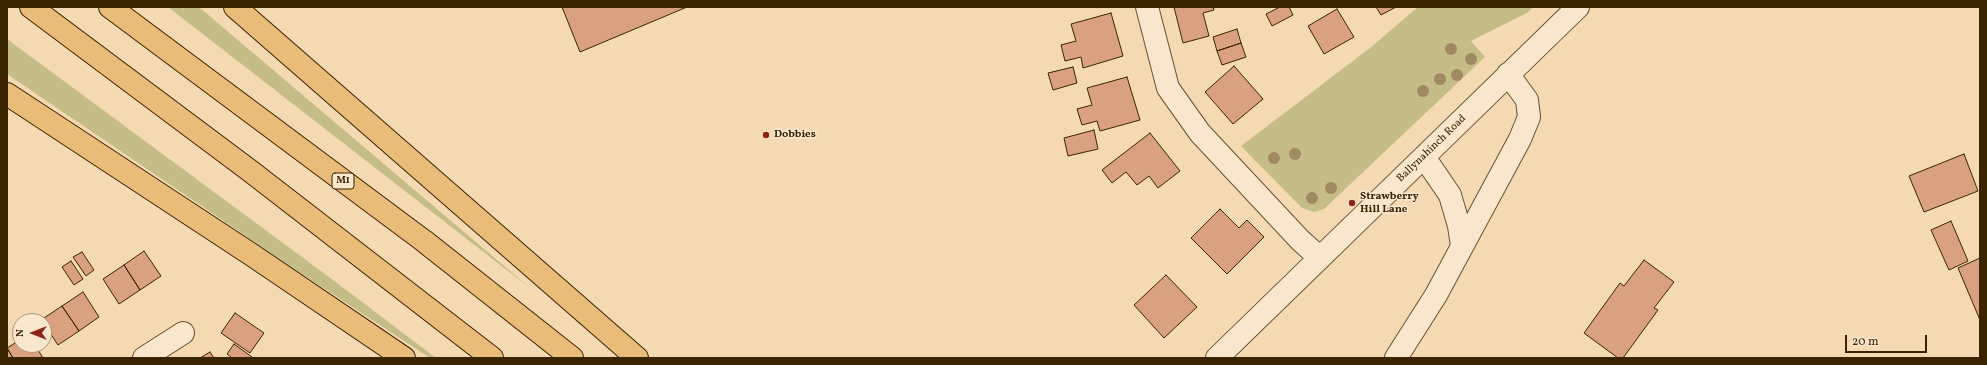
<!DOCTYPE html>
<style>
body{margin:0}
#map{position:relative;width:1987px;height:365px;overflow:hidden;background:#f5d9b2;font-family:Vollkorn,serif}
canvas{display:block}
.frame{position:absolute;inset:0;border:8px solid #3a2400;pointer-events:none}
.north{position:absolute;left:12px;top:313px;width:40px;height:40px;box-sizing:border-box;background:#f8e6cd;border:1px solid #ac987b;border-radius:50%;rotate:270deg;font-size:11px;font-weight:700;line-height:16px;text-align:center;color:#3a2400}
.north::after{content:'';display:block;margin:auto;width:14px;height:18px;background:#8f2418;clip-path:polygon(50% 0,100% 100%,50% 72%,0 100%)}
.scale{position:absolute;left:1845px;top:335px;width:82px;height:18px;box-sizing:border-box;border:2px solid #3a2400;border-top:0;padding-left:5px;font-size:12px;line-height:14px;white-space:nowrap;color:#3a2400;-webkit-text-stroke:3px #f8e6cd;paint-order:stroke}
</style>
<div id="map">
<canvas width="1987" height="365"></canvas>
<div class="frame"></div>
<div class="north">N</div>
<div class="scale">20 m</div>
</div>
<script>
const g = document.querySelector('canvas').getContext('2d');
g.lineJoin = 'round';
function fillPath(path, color) { g.fillStyle = color; g.fill(path, 'evenodd'); }
const toPath = rows => new Path2D(rows.map(r => 'M' + r).join(''));
function strokePath(path, color, width, dash) { g.strokeStyle = color; g.lineWidth = width; g.lineCap = dash ? 'butt' : 'round'; g.setLineDash(dash || []); g.stroke(path); }
function drawText(font, color, halo, rows, align = 'center') {
  g.font = font + ' Vollkorn,serif'; g.lineWidth = 3; g.setLineDash([]); g.textBaseline = 'middle'; g.strokeStyle = halo; g.fillStyle = color; for (const [text, x, y, turn = 0] of rows) {
    g.save(); g.translate(x, y); g.rotate((+turn || 0) * Math.PI / 180); g.textAlign = isNaN(turn) ? turn : align; if (halo) g.strokeText(text, 0, 0); g.fillText(text, 0, 0); g.restore();
  }
}
fillPath(toPath([
 [168,7,199,7,530,288],
 [1418,7,1533,7,1527,13,1471,41,1485,57,1324,209,1314,212,1302,208,1241,146,1370,48],
 [7,39,329,277,436,358,430,358,287,264,7,74]
]), '#c4bd87');
const building = toPath([
 [562,7,687,7,580,52,562,7],
 [1174,7,1213,7,1214,10,1203,13,1209,36,1183,43,1174,7],
 [1280,7,1289,7,1293,15,1272,26,1266,14,1280,7],
 [1376,7,1396,7,1381,15,1376,7],
 [1337,9,1354,37,1324,54,1308,26,1337,9],
 [1111,13,1123,56,1083,68,1081,57,1065,61,1061,45,1076,41,1071,24,1111,13],
 [1237,29,1241,43,1217,51,1213,37,1237,29],
 [1241,43,1246,57,1222,65,1217,51,1241,43],
 [1234,66,1263,99,1233,124,1205,92,1234,66],
 [1073,67,1077,83,1053,90,1048,73,1073,67],
 [1127,77,1140,120,1100,131,1097,121,1082,125,1077,109,1092,105,1087,88,1127,77],
 [1094,130,1098,149,1068,156,1064,138,1094,130],
 [1150,133,1180,171,1158,188,1149,176,1137,185,1126,172,1112,183,1102,170,1150,133],
 [1964,154,1978,191,1924,212,1909,176,1964,154],
 [1220,209,1239,228,1247,220,1264,237,1227,274,1191,238,1220,209],
 [1951,221,1968,261,1949,270,1931,230,1951,221],
 [144,251,161,276,140,290,124,265,144,251],
 [82,252,94,270,86,276,73,257,82,252],
 [1980,258,1980,320,1958,268,1980,258],
 [1644,260,1674,282,1654,308,1658,310,1623,358,1618,358,1584,333,1620,283,1624,286,1644,260],
 [71,261,83,279,74,285,62,267,71,261],
 [124,265,140,290,119,304,103,279,124,265],
 [1166,275,1197,307,1164,338,1134,305,1166,275],
 [83,292,99,317,79,331,62,306,83,292],
 [62,306,79,331,58,345,44,324,44,321,41,320,62,306],
 [235,313,264,333,250,353,221,333,235,313],
 [20,340,20,345,35,345,43,358,13,358,7,348,20,340],
 [234,344,252,357,252,358,232,358,227,354,234,344],
 [7,348,13,358,7,358,7,348],
 [210,352,214,358,200,358,210,352]
]);
fillPath(building, '#daa181');
strokePath(building, '#3a2400', 1);
const minor = toPath([
 [1147,7,1168,88,1200,133,1300,240,1320,258],
 [1424,157,1450,195,1459,226,1462,246],
 [144,358,183,333],
 [1217,358,1578,7],
 [1396,358,1436,295,1520,139,1529,117,1527,100,1508,74]
]);
const highway = toPath([
 [31,7,249,170,492,358],
 [110,7,424,241,572,358],
 [235,7,637,358],
 [7,94,252,255,404,358]
]);
strokePath(minor, '#69512c', 24);
strokePath(highway, '#3a2400', 24);
strokePath(minor, '#f8e6cd', 22);
strokePath(highway, '#eabc79', 22);
g.fillStyle = '#a18a63';
for (const [x, y] of [
 [1451,49],
 [1471,59],
 [1457,75],
 [1440,79],
 [1423,91],
 [1295,154],
 [1274,158],
 [1331,188],
 [1312,198]
]) { g.beginPath(); g.arc(x, y, 6, 0, 2 * Math.PI); g.fill(); }
for (const [x, y, r, color] of [
 [766,135,4,"#8f2418"],
 [1352,203,4,"#8f2418"]
]) { const dot = new Path2D(); dot.arc(x, y, r, 0, 2 * Math.PI); g.fillStyle = color; g.fill(dot); strokePath(dot, '#f8e6cd', 1.5); }
for (const [x, y, w] of [
 [343,181,22]
]) { const box = new Path2D(); box.roundRect(x - w / 2, y - 8, w, 16, 3); g.fillStyle = '#f8e6cd'; g.fill(box); strokePath(box, '#3a2400', 1); }
drawText('bold 10px', '#3a2400', null, [
 ["M1",343,181]
]);
drawText('bold 11px', '#3a2400', '#f8e6cd', [
 ["Dobbies",774,135],
 ["Strawberry",1360,197],
 ["Hill Lane",1360,210]
], 'left');
drawText('11px', '#3a2400', '#f8e6cd', [
 ["Ballynahinch Road",1432,149,-44]
]);
</script>
